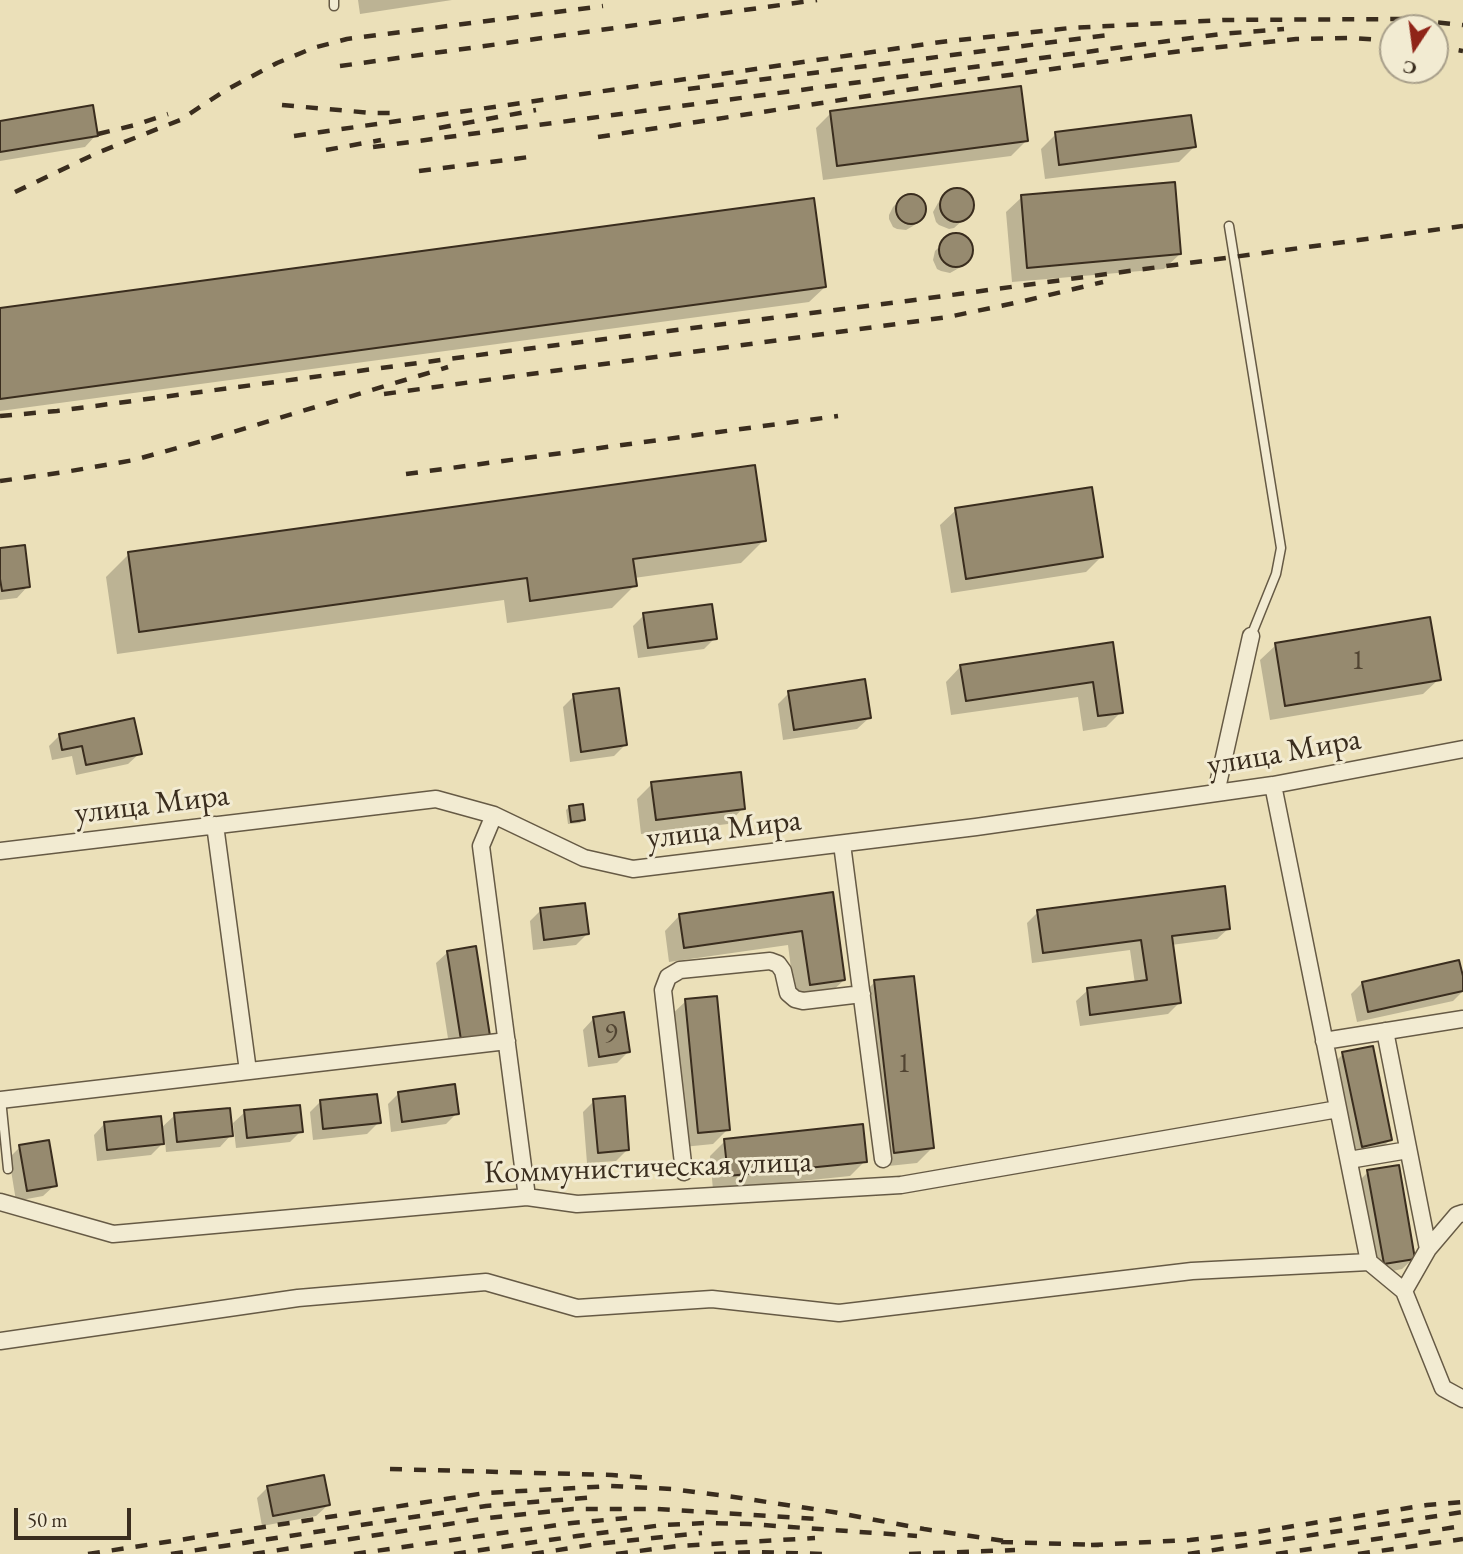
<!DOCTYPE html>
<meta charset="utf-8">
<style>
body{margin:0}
#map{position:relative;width:1463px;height:1554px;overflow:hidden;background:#ebe0b9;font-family:"EB Garamond",serif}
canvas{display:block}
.north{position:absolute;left:1379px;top:14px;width:70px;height:70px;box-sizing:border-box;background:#f2ebd2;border:2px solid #a89f8a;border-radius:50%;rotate:193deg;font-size:19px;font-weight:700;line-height:28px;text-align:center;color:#3a2d1e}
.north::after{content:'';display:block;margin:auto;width:24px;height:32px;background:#8f2418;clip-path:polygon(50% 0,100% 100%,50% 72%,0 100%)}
.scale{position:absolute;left:14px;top:1508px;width:117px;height:32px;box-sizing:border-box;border:4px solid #3a2d1e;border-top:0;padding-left:9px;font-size:21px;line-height:24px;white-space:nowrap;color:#3a2d1e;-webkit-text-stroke:5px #f2ebd2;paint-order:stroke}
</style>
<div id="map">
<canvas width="1463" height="1554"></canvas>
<div class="north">С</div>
<div class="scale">50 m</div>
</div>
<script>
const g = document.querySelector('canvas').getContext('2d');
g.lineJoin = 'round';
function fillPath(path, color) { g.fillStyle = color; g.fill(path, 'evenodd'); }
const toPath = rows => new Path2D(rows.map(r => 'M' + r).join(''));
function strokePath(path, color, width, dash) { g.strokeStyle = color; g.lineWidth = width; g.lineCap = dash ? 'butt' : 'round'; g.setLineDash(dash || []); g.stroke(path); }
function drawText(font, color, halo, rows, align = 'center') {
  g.font = font + ' "EB Garamond",serif'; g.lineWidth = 6; g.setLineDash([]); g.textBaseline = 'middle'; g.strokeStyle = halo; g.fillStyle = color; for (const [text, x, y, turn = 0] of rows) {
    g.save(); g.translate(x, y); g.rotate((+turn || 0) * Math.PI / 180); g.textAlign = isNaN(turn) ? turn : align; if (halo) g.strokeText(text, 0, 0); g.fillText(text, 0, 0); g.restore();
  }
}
fillPath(toPath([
 [358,0,452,0,360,14],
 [831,113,1026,141,1011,156,823,180,816,128],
 [0,123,96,135,85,147,0,161],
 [1056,134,1194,147,1179,162,1045,179,1041,149],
 [955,190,965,192,971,199,972,204,970,214,954,228,949,229,939,225,936,222,933,212,938,203,946,195],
 [910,195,919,198,922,200,925,209,921,218,913,226,906,230,897,229,893,227,889,219,889,215,893,207,901,199],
 [1022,197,1180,254,1164,269,1012,282,1006,212],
 [950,236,960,236,968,242,971,251,967,260,959,268,950,273,941,271,937,269,933,260,935,251],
 [825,287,809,302,0,411,0,310],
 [956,510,1101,557,1086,572,951,593,940,525],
 [764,540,741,563,634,578,635,585,612,608,507,623,504,600,117,654,106,577,129,554],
 [0,550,28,586,17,598,0,600],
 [644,615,715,638,704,649,638,658,633,626],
 [1111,644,1121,712,1106,727,1083,731,1078,697,951,715,946,682,961,666],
 [1276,645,1439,679,1423,694,1270,720,1260,660],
 [789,693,869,718,857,729,783,740,778,704],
 [574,696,625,745,614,756,570,762,563,707],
 [60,735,140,753,128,764,76,775,72,756,52,760,49,746],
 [652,784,743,808,728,824,641,834,637,799],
 [569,807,583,819,580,823,568,824,566,810],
 [832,894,844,980,828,995,795,999,788,945,669,962,665,931,680,915],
 [541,910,587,934,576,945,533,950,530,921],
 [1038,912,1229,928,1217,939,1171,945,1179,1003,1168,1014,1080,1026,1076,1001,1088,990,1135,984,1130,950,1032,963,1027,923],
 [448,952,488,1036,450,1051,436,963],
 [875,982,932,1148,917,1163,879,1167,859,997],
 [1362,983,1463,984,1463,991,1453,1001,1357,1022,1351,994],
 [686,1001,728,1129,713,1144,683,1147,670,1016],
 [594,1018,628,1052,617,1063,588,1067,583,1030],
 [1343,1054,1390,1140,1379,1151,1351,1157,1332,1065],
 [399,1093,457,1113,446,1124,391,1132,388,1104],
 [321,1101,379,1122,367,1134,313,1140,310,1112],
 [594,1101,627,1150,616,1161,587,1163,583,1112],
 [245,1112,301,1131,290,1142,236,1148,233,1123],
 [175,1115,231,1135,220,1147,166,1152,165,1141,151,1155,97,1161,94,1135,105,1123,160,1129],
 [725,1141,865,1161,850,1176,713,1190,710,1156],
 [20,1147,55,1185,43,1196,16,1201,9,1158],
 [1368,1172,1414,1258,1402,1269,1373,1275,1357,1183],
 [268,1487,328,1505,316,1516,262,1526,257,1498]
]), '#0003');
const building = toPath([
 [1021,86,1028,141,837,166,830,111,1021,86],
 [93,105,98,136,0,152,0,121,93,105],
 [1191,115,1196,147,1059,165,1055,132,1191,115],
 [1175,182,1181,254,1027,268,1021,195,1175,182],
 '940 205a17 17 0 1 1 34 0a17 17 0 1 1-34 0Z',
 '896 209a15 15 0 1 1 30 0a15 15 0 1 1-30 0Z',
 [814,198,826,287,0,399,0,308,814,198],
 '939 250a17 17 0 1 1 34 0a17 17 0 1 1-34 0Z',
 [755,465,766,541,633,559,637,586,530,601,527,578,139,632,128,552,755,465],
 [1092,487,1103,557,966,579,955,508,1092,487],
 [25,545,30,587,2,591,0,579,0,548,25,545],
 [712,604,717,639,648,648,643,613,712,604],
 [1430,617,1441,680,1285,706,1275,643,1430,617],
 [1113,642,1123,713,1098,716,1093,682,966,701,960,665,1113,642],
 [865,679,871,718,794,730,788,691,865,679],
 [619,688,627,745,581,752,573,694,619,688],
 [134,718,142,754,86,765,82,746,62,750,59,734,134,718],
 [741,772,745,809,656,820,651,782,741,772],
 [583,804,585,820,571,822,569,806,583,804],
 [1225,886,1230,929,1172,936,1181,1003,1090,1015,1087,988,1147,980,1141,940,1043,953,1037,910,1225,886],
 [833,892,845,980,810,985,802,931,684,948,679,914,833,892],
 [585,903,589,934,544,940,540,908,585,903],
 [476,946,490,1036,461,1040,447,951,476,946],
 [1459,960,1463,976,1463,991,1368,1012,1362,982,1459,960],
 [914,976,934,1148,894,1153,874,980,914,976],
 [717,996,730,1130,698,1133,685,999,717,996],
 [624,1012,630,1052,599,1057,593,1017,624,1012],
 [1373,1046,1392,1140,1362,1147,1342,1052,1373,1046],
 [455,1084,459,1114,402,1122,398,1092,455,1084],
 [377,1094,381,1123,323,1129,320,1100,377,1094],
 [625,1096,629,1150,598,1153,593,1099,625,1096],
 [300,1105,303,1132,247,1138,244,1110,300,1105],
 [230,1108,233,1136,177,1142,174,1113,230,1108],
 [161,1116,164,1144,107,1150,104,1122,161,1116],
 [863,1124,867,1162,728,1176,724,1139,863,1124],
 [49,1140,57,1186,27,1191,19,1145,49,1140],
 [1399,1165,1415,1259,1384,1264,1367,1170,1399,1165],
 [324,1475,330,1505,273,1516,267,1486,324,1475]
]);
fillPath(building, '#968a6f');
strokePath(building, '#3a2d1e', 2);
const service = toPath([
 [334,0,334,6],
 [1229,226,1281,548,1276,574,1251,636],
 [1,1099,8,1169]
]);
const minor = toPath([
 [1273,785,1369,1262,1404,1291,1443,1388,1463,1399],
 [1216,793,1251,636],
 [494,815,481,846,527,1197],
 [215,825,248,1071],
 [842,844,883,1159],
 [0,851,436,799,494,815,584,858,633,869,976,827,1273,785,1463,749],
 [1385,1031,1428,1249,1404,1291],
 [1324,1041,1463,1019],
 [0,1100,507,1041],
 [1349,1160,1408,1150],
 [684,1172,663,990,668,977,680,970,770,961,778,964,783,971,788,993,795,999,803,1001,862,994],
 [0,1202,113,1234,527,1197,577,1204,901,1185,1338,1109],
 [1428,1249,1457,1215,1463,1213],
 [0,1341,298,1298,486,1282,577,1308,712,1299,839,1313,1192,1271,1369,1262]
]);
strokePath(service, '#665a45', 11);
strokePath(minor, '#665a45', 19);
strokePath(service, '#f2ebd2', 8);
strokePath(minor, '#f2ebd2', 16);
strokePath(toPath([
 [1435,46,1463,51],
 [340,66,817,0],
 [688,89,1108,35],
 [282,105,372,113,394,113],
 [439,128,536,110],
 [98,134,135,125,168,114],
 [294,136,941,42,1070,28,1223,20,1403,19,1463,25],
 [598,137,959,82,1181,51,1296,39,1354,38,1393,41],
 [373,147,1221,34,1284,29],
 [326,150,381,140],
 [419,171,537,156],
 [15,192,97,153,180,120,226,90,277,63,313,48,347,39,603,6],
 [384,394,948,317,1024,301,1103,282],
 [0,416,57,411,509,351,907,301,1463,226],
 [406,474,838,416],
 [0,481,65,472,134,460,213,438,448,367],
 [390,1469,612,1475,651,1478],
 [1001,1542,1099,1545],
 [1091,1545,1190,1540,1244,1534,1427,1505,1463,1502],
 [88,1554,485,1493,611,1486,672,1489,734,1497,833,1512,924,1529,1011,1542],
 [171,1554,486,1506,595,1497],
 [253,1554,488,1518,573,1509,656,1509,819,1519],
 [354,1554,572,1523,627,1518],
 [454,1554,577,1536,663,1525,706,1523,749,1524,917,1536],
 [532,1554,597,1544,702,1533],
 [616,1554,677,1546,815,1538],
 [714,1554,756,1552,823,1554],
 [909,1554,1015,1550],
 [1188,1554,1463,1512],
 [1276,1554,1463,1526],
 [1358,1554,1463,1539]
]), '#3a2d1e', 4.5, [12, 12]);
drawText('28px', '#514432', null, [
 ["1",1358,661],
 ["9",611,1034],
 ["1",904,1064]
]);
drawText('32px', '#3a2d1e', '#f2ebd2', [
 ["улица Мира",1284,753,-10],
 ["улица Мира",152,805,-7],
 ["улица Мира",724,830,-7],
 ["Коммунистическая улица",648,1168,-2]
]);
</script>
